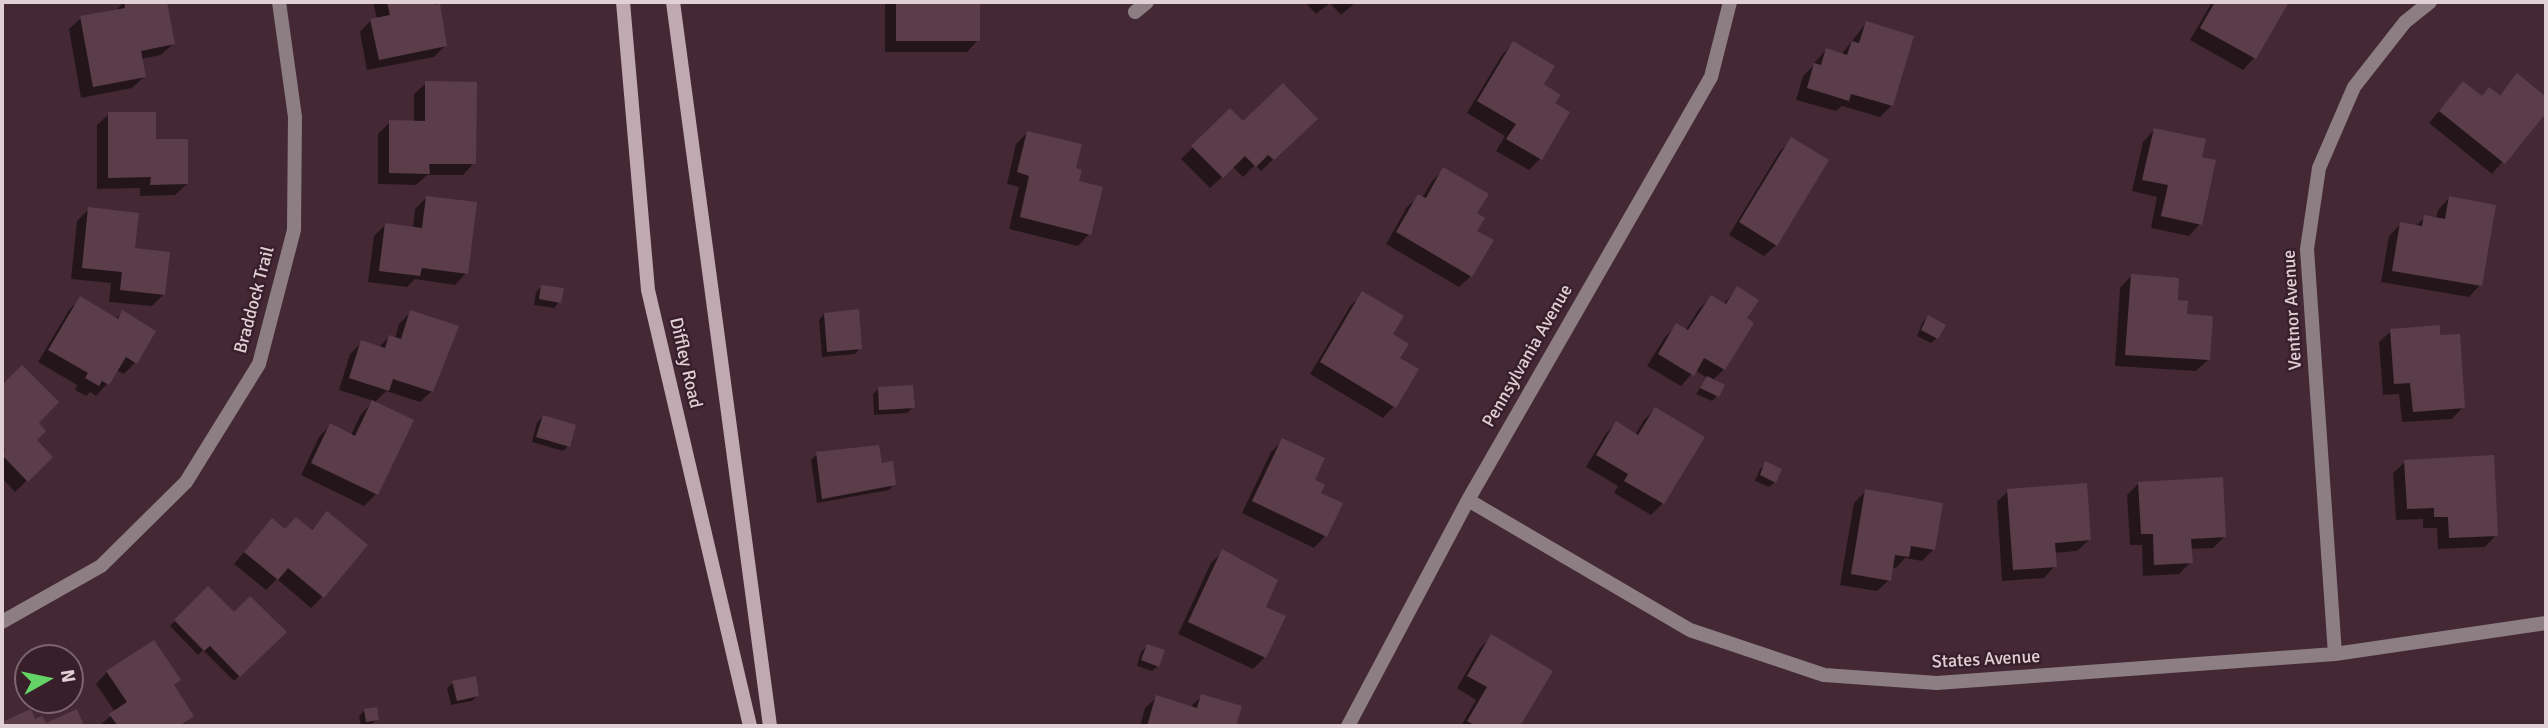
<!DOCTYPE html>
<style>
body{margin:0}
#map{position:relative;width:2548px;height:728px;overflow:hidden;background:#442934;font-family:Signika,sans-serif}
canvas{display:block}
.frame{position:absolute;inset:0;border:4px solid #e1cfd6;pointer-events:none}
.north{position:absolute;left:14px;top:644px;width:70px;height:70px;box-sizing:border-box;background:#391f2a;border:2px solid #7c656f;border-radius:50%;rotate:81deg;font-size:19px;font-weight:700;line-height:28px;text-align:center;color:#e1cfd6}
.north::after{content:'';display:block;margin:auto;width:24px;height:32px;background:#65d467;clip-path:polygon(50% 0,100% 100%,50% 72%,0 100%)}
</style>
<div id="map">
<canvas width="2548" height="728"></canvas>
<div class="frame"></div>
<div class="north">N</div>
</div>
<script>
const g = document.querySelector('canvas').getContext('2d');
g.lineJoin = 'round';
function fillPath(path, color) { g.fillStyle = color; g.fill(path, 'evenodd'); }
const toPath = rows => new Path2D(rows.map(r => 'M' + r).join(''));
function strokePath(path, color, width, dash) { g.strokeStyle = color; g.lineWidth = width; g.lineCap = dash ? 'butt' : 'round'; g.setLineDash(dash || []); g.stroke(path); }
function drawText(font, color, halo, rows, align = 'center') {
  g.font = font + ' Signika,sans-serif'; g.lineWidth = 5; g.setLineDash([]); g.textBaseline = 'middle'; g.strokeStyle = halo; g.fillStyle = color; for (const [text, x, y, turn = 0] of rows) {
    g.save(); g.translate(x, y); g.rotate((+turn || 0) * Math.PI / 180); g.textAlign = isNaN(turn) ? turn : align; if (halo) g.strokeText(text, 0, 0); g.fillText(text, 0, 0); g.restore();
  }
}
fillPath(toPath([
 [124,2,165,2,173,44,161,55,141,59,144,77,132,88,81,98,69,29,81,18,114,12],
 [373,2,432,2,446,45,434,57,367,70,360,32,371,20,377,19],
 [885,2,962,2,978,40,967,52,885,52],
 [1305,2,1356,2,1341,15,1330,3,1316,14],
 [2212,2,2287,2,2254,58,2243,70,2190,40],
 [1866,23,1892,105,1880,117,1842,106,1836,111,1796,100,1803,76,1813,66,1815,62,1826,50,1841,55],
 [1513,43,1553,104,1540,159,1529,170,1496,151,1505,136,1467,113,1502,55],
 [2517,76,2546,99,2546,110,2492,174,2429,123,2463,83,2481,98,2498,96],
 [426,83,474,163,463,175,427,175,416,185,378,184,378,134,390,122,414,122,414,94],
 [1230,111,1243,123,1315,119,1261,171,1255,165,1243,177,1233,167,1210,188,1181,159],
 [109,114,154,141,187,184,175,195,140,196,140,188,97,189,97,125],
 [2154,130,2200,158,2200,224,2189,236,2151,228,2157,197,2132,191,2143,142],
 [1027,133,1073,170,1089,234,1078,246,1009,229,1019,187,1007,184,1016,144],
 [1792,139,1776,245,1764,256,1729,235,1780,151],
 [1444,169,1474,214,1471,276,1459,287,1386,244,1407,207,1419,196,1422,198,1432,181],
 [426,198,466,273,455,285,415,279,407,287,368,282,374,236,385,225,413,228,415,209],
 [2449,198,2480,285,2469,297,2381,282,2389,236,2401,224,2415,227,2425,217,2436,219,2438,210],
 [89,209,133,249,164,294,152,306,109,302,111,283,71,279,77,221],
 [2131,276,2176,302,2208,360,2196,371,2115,366,2120,288],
 [541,287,559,302,554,308,534,305,536,292],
 [1737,288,1745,319,1752,323,1724,369,1712,381,1717,396,1712,401,1696,394,1707,378,1695,370,1681,386,1647,366,1665,337,1677,325,1685,331,1699,309,1711,297,1723,305],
 [1363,294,1391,335,1394,406,1383,418,1310,374,1351,305],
 [80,299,115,319,122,313,135,363,124,374,116,370,107,384,96,396,90,392,86,396,75,390,77,385,38,362,69,310],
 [411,312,432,391,420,402,386,391,374,403,412,421,376,494,364,506,301,475,319,437,330,425,351,435,361,414,374,401,339,390,350,354,362,342,378,348,389,337,395,339,399,324],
 [824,314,860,348,855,354,822,357,819,320],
 [1928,317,1937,338,1931,343,1917,336,1922,323],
 [2391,331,2438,337,2463,407,2452,419,2402,422,2399,394,2383,395,2379,342],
 [22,367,37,423,34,440,51,457,15,492,2,478,2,388],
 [878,389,913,407,907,413,874,415,873,394],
 [1655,409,1703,437,1663,503,1651,515,1614,493,1618,486,1586,467,1605,435,1616,423,1635,435,1644,420],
 [543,417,568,446,563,451,532,442,537,422],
 [1283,440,1319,494,1325,536,1314,548,1242,513,1271,452],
 [817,454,880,465,894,484,889,490,817,503,811,460],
 [2405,462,2496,535,2485,547,2438,549,2437,528,2423,528,2423,519,2396,520,2393,473],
 [1765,464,1775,482,1769,487,1755,481,1760,469],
 [2138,484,2225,536,2213,548,2190,549,2191,562,2179,574,2143,576,2142,545,2130,545,2127,495],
 [1866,491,1933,550,1922,561,1905,558,1896,568,1891,567,1889,580,1877,591,1840,585,1854,503],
 [2008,491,2089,540,2077,551,2054,553,2055,566,2044,578,2002,581,1997,502],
 [327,513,323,596,311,608,277,579,266,590,234,564,261,532,310,531],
 [1223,551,1263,608,1265,657,1253,669,1178,634,1211,563],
 [208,589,234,614,284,632,234,681,203,650,198,655,170,626],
 [1492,636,1551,671,1518,726,1461,726,1476,700,1457,688,1480,648],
 [1147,646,1158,666,1152,671,1137,666,1141,652],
 [107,672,179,680,173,687,192,716,182,726,99,726,115,712,96,684],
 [453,683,478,695,472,701,451,705,447,688],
 [1202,696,1240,707,1234,726,1140,726,1145,708,1157,697,1190,707],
 [365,710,377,719,371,725,361,726,359,716]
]), '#0007');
fillPath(toPath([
 [124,2,167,2,175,44,141,51,146,77,93,87,80,16,125,8],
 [387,2,434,2,435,5,440,4,447,46,379,60,370,19,390,15],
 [896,2,964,2,964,4,980,4,980,41,896,41],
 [2215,2,2289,2,2256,59,2200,28],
 [1866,21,1914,36,1893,106,1851,94,1849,101,1807,88,1814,63,1821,65,1826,48,1847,55,1852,41,1859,43],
 [1513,41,1555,66,1544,84,1561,95,1555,103,1570,112,1542,160,1506,139,1516,124,1477,101],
 [2517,73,2546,97,2546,113,2505,164,2439,111,2463,81,2482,96,2489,87,2500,95],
 [425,81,477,82,476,164,429,164,430,174,389,173,389,120,425,121],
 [1283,83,1318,119,1274,160,1268,155,1256,167,1245,156,1223,178,1191,146,1230,108,1243,121],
 [108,112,156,112,156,139,188,139,188,184,150,185,151,177,108,178],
 [2154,128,2206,139,2202,157,2216,160,2202,225,2161,216,2168,185,2142,180],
 [1027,131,1082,144,1076,168,1082,170,1079,181,1103,187,1091,235,1020,217,1029,176,1017,172],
 [1791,137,1829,160,1777,246,1739,222],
 [1443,167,1489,194,1477,213,1485,218,1477,231,1494,240,1472,277,1396,232,1418,194,1426,198],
 [426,196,477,202,468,274,422,268,420,276,379,271,385,223,422,228],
 [2449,196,2496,205,2482,286,2392,271,2400,222,2422,226,2424,215,2445,219],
 [88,207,139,213,135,248,170,252,165,295,120,290,122,272,82,268],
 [2131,274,2179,278,2178,300,2188,301,2187,314,2213,316,2210,360,2125,355],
 [541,285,564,288,561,303,539,299],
 [1737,286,1759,300,1747,318,1754,323,1725,370,1704,358,1694,376,1658,354,1676,323,1688,330,1711,295,1726,304],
 [1362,291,1404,316,1393,334,1409,344,1400,358,1419,369,1396,408,1320,362],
 [80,296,118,319,122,310,156,331,137,364,126,357,109,385,102,381,99,386,85,378,88,373,48,350],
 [859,309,862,349,827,352,824,313],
 [410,310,459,326,433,392,393,379,389,391,349,378,361,340,385,348,389,335,401,339],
 [1928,315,1946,325,1938,339,1921,330],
 [2440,325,2440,335,2460,334,2465,408,2413,412,2410,383,2394,384,2390,329],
 [22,365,59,402,39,423,46,431,37,440,53,457,28,482,2,455,5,449,2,447,2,385],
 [1707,376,1725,385,1719,397,1700,388],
 [913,385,915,408,879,410,878,387],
 [372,400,414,420,378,495,311,463,330,423,355,436],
 [1655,407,1705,437,1664,504,1624,481,1628,474,1596,455,1616,421,1638,435],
 [543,415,576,425,570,447,536,437],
 [1282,438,1325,458,1315,480,1325,485,1321,493,1343,503,1327,537,1252,501],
 [879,445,882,463,893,461,896,485,822,499,816,452],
 [2494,455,2498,536,2449,538,2448,517,2434,517,2434,508,2407,509,2404,460],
 [1765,461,1782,469,1776,483,1760,475],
 [2223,477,2226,537,2191,539,2193,563,2154,565,2153,534,2141,534,2138,482],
 [2087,483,2091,540,2055,543,2057,567,2013,570,2007,489],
 [1865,489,1943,503,1935,550,1911,546,1909,557,1895,555,1891,581,1851,574],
 [327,511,368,545,324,598,288,568,278,580,244,552,272,518,285,529,296,517,312,530],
 [1222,549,1278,580,1266,607,1286,616,1266,658,1188,622],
 [208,586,234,612,250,596,287,632,240,677,210,646,204,651,174,620],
 [1491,634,1553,671,1520,726,1476,726,1467,721,1487,687,1467,676],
 [154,640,181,680,174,685,194,716,180,726,118,726,109,714,127,702,106,671],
 [1147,644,1165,650,1159,667,1141,660],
 [476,676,479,696,457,701,452,681],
 [1201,694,1242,706,1236,726,1147,726,1156,695,1197,708],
 [377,707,379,720,366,722,364,709],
 [31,709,35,719,42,716,46,723,77,709,84,726,2,726,2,722]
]), '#5a3d49');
strokePath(toPath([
 [1135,12,1147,2],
 [1468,500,1690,630,1824,675,1937,683,2335,654,2546,623],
 [2,622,101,566,186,482,259,364,294,230,295,117,279,2],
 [2335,654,2307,249,2319,168,2354,87,2405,22,2430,2],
 [1348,726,1468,500,1711,77,1730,2]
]), '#8d7e84', 14);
strokePath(toPath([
 [623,2,648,290,750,726],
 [673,2,770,726]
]), '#c1a9b2', 14);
drawText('18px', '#e1cfd6', '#391f2a', [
 ["Braddock Trail",255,300,-75],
 ["Ventnor Avenue",2293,310,-93],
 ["Pennsylvania Avenue",1528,356,-60],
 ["Diffley Road",685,363,77],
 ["States Avenue",1986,660,-3]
]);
</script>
